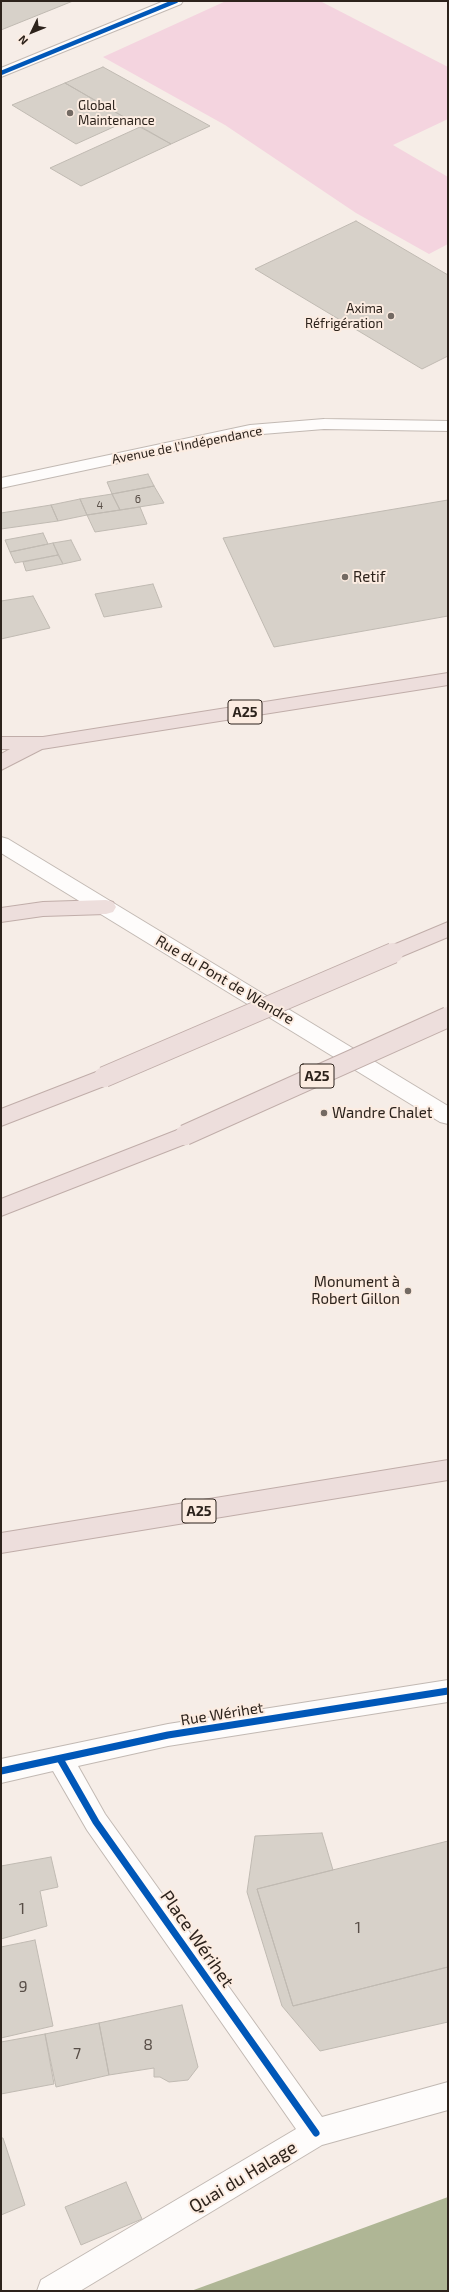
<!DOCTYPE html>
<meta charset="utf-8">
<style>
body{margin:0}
#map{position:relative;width:449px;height:2292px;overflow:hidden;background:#f6ede7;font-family:"Exo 2",sans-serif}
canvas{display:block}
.frame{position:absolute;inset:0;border:2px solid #2d231c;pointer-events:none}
.north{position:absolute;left:12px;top:12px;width:40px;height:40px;-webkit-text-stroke:3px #fcece1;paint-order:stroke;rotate:227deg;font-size:11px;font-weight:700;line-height:16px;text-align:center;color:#2d231c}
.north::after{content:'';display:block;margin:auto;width:14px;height:18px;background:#2d231c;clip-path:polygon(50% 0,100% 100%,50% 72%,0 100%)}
</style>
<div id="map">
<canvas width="449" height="2292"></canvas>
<div class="frame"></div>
<div class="north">N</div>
</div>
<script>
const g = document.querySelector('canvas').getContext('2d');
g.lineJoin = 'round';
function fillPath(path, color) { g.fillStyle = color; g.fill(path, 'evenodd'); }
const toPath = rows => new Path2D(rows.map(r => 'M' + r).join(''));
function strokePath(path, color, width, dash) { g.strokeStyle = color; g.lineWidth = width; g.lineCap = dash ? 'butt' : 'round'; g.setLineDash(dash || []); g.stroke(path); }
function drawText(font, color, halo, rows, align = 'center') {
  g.font = font + ' "Exo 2",sans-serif'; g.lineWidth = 4; g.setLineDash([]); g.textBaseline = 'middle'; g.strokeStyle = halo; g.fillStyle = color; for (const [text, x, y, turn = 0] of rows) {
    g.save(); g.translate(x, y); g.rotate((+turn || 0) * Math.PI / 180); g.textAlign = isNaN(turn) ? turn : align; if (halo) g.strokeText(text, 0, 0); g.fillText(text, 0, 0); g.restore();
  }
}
fillPath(toPath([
 [226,1,320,1,448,67,448,119,393,145,448,177,448,244,429,254,356,213,225,125,103,57]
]), '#f4d4df');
fillPath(toPath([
 [448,2197,448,2291,191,2291]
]), '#afb695');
const building = toPath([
 [1,1,73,1,1,30,1,1],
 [103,67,210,126,171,144,65,83,103,67],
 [65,83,129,120,76,144,12,105,65,83],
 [140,127,171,144,81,186,50,168,140,127],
 [356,221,448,275,448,356,422,369,255,269,356,221],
 [148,474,154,486,112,494,107,482,148,474],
 [154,486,164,503,120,510,112,494,154,486],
 [112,494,120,510,87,515,80,499,112,494],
 [80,499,87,515,58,521,51,505,80,499],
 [448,500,448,616,274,647,223,538,448,500],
 [51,505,58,521,1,529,1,513,51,505],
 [140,507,147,524,95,532,87,515,140,507],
 [43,533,48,544,10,552,5,540,43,533],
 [71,540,81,560,63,564,53,543,71,540],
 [53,543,58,555,15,563,10,552,53,543],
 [58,555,63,564,26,571,23,562,58,555],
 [153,584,162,607,104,617,95,594,153,584],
 [33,596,50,628,1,639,1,601,33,596],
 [322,1833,333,1870,257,1889,293,2006,448,1967,448,2022,320,2051,282,2006,247,1892,255,1836,322,1833],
 [448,1841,448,1967,293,2006,257,1889,448,1841],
 [51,1857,58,1887,40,1891,47,1926,1,1939,1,1866,51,1857],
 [35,1940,53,2026,1,2038,1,1947,35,1940],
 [182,2005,198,2067,188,2080,169,2082,160,2077,154,2077,154,2068,109,2075,99,2023,182,2005],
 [99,2023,109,2075,56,2087,45,2034,99,2023],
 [45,2034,54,2084,1,2094,1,2042,45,2034],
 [1,2138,3,2138,25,2205,1,2215,1,2138],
 [126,2182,142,2219,81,2245,65,2207,126,2182]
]);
fillPath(building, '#d7d1c9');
strokePath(building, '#c0bab2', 1);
const minor = toPath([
 [164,1,183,1,181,4,1,77,1,68,164,1],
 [448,1680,448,1702,168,1746,78,1766,105,1814,322,2117,448,2082,448,2110,322,2145,80,2291,37,2291,41,2280,296,2129,87,1830,53,1771,1,1783,1,1759,168,1724,448,1680]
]);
const secondary = toPath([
 [324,419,448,421,448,431,324,429,250,435,1,488,1,478,250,425,324,419],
 [1,837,8,839,448,1106,448,1124,440,1122,1,853,1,837]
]);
const motorway = toPath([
 [448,673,448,685,42,749,1,770,1,754,10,749,1,749,1,737,43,737,448,673],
 [106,900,113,902,116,907,113,912,106,914,43,916,1,922,1,908,43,902,106,900],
 [448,922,448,937,393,960,386,958,383,953,386,948,448,922],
 [104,1069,112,1071,115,1077,112,1083,1,1126,1,1109,104,1069],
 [185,1127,193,1129,196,1135,193,1141,1,1216,1,1199,185,1127],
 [448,1460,448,1480,1,1553,1,1533,448,1460]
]);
strokePath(minor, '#c2b9b3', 2);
strokePath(secondary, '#c2b9b3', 2);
strokePath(motorway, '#c0ada9', 2);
fillPath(minor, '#fefcfb');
fillPath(secondary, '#fefcfb');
fillPath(motorway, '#eddedc');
const motorwayBridge = toPath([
 [104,1077,393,953],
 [185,1135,448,1017]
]);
strokePath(motorwayBridge, '#c0ada9', 22, []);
strokePath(motorwayBridge, '#eddedc', 20);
strokePath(toPath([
 [1,73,176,1]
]), '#0057b8', 4.5);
strokePath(toPath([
 [60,1759,96,1822,316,2133],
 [1,1771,168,1735,448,1691]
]), '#0057b8', 7);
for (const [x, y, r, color] of [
 [70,113,4,"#736a63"],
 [391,316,4,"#736a63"],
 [345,577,4,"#736a63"],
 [324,1113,4,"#736a63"],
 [408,1291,4,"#736a63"]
]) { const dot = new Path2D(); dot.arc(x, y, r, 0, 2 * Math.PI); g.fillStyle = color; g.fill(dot); strokePath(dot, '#fcece1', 1.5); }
drawText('11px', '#584e47', null, [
 ["6",138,499],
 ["4",100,505]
]);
drawText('13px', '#2d231c', '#fcece1', [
 ["Global",78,106],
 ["Maintenance",78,121],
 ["Axima",383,309,"right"],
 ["Réfrigération",383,324,"right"]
], 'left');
drawText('13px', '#2d231c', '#fcece1', [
 ["Avenue de l'Indépendance",187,445,-11]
]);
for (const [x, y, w] of [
 [245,712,34],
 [317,1076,34],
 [199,1511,34]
]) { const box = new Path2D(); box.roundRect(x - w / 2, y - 12, w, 24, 3); g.fillStyle = '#fcece1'; g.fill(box); strokePath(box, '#2d231c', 1); }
drawText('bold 14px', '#2d231c', null, [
 ["A25",245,712],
 ["A25",317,1076],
 ["A25",199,1511]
]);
drawText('15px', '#2d231c', '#fcece1', [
 ["Retif",353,577],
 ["Wandre Chalet",332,1113],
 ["Monument à",400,1282,"right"],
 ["Robert Gillon",400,1299,"right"]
], 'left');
drawText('15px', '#2d231c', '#fcece1', [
 ["Rue du Pont de Wandre",225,980,31],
 ["Rue Wérihet",222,1714,-9]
]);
drawText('16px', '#584e47', null, [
 ["1",22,1909],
 ["1",358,1928],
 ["9",23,1987],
 ["8",148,2045],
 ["7",77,2054]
]);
drawText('18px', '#2d231c', '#fcece1', [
 ["Place Wérihet",197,1939,55],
 ["Quai du Halage",243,2177,-31]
]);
</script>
